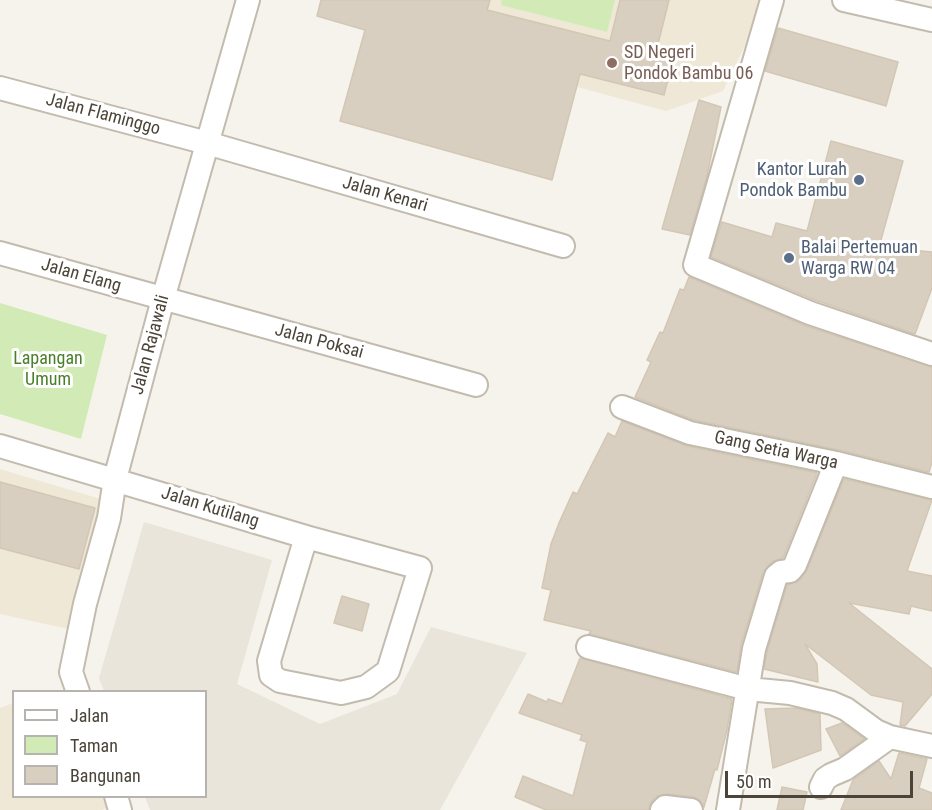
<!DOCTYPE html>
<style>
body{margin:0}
#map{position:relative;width:932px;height:810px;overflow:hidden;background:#f6f3ec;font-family:"Roboto Condensed",sans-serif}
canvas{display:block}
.legend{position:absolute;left:12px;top:690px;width:195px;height:108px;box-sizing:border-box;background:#fff;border:2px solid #b7b4b0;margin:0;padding:8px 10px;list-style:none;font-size:18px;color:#4b4439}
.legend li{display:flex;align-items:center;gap:12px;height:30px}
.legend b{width:30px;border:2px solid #b7b4b0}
.scale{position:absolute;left:725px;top:771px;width:188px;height:27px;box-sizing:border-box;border:3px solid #4b4439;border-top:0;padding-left:8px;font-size:18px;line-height:21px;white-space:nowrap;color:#4b4439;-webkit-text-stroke:4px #fff;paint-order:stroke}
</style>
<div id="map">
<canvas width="932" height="810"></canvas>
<ul class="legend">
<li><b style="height:8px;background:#fff"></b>Jalan</li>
<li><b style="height:16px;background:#d2eab5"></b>Taman</li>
<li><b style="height:16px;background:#d8cfc1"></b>Bangunan</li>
</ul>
<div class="scale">50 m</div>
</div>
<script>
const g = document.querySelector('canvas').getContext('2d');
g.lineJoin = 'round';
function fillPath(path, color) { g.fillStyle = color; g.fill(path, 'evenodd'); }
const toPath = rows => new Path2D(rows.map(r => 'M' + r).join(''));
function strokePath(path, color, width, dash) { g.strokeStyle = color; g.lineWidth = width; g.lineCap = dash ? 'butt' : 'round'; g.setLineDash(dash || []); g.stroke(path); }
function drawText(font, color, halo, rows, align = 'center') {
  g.font = font + ' "Roboto Condensed",sans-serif'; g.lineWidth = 6; g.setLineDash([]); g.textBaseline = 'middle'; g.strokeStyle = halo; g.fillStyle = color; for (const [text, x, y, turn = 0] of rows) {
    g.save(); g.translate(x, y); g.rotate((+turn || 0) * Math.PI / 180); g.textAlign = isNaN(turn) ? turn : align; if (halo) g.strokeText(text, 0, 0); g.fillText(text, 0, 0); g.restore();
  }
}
fillPath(toPath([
 [144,522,272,560,237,684,320,724,397,694,431,627,527,653,440,810,150,810,145,797,206,796,206,692,104,691,99,678]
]), '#eae5da');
fillPath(toPath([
 [394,0,767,0,723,91,666,111,385,35],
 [0,469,104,500,68,629,0,614],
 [13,703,14,796,109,797,113,806,101,810,0,810,0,708]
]), '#efe8d6');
fillPath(toPath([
 [502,0,615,0,607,32,501,5],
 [0,303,107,335,81,439,0,414]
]), '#d2eab5');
const building = toPath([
 [321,0,490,0,487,10,610,41,620,0,669,0,656,52,674,56,664,95,580,74,552,180,340,121,365,30,317,16,321,0],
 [778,28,898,62,886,106,765,71,778,28],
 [699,100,721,107,707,176,690,235,662,229,699,100],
 [831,141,903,161,879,247,932,252,932,288,915,334,815,300,711,257,722,222,772,237,776,223,807,231,831,141],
 [689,277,806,326,932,367,932,462,929,472,839,450,694,420,635,397,651,362,647,360,660,332,663,333,680,289,684,290,689,277],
 [622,421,687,446,817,473,783,558,773,561,763,572,741,645,737,672,589,634,591,631,544,620,551,590,542,588,551,544,559,523,573,492,577,494,608,433,615,437,622,421],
 [844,479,932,500,907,571,932,576,932,611,911,606,909,614,849,603,932,669,932,694,905,726,900,725,903,702,871,695,805,644,817,664,818,682,764,669,767,652,787,585,800,580,807,570,844,479],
 [0,482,95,508,79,569,0,548,0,482],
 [342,596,369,604,362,631,334,623,342,596],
 [580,658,732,699,727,730,717,770,715,769,704,807,699,800,693,797,667,794,655,797,649,806,649,810,546,810,515,797,523,776,573,796,587,742,580,740,582,735,519,713,528,694,547,702,548,699,562,704,580,658],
 [796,708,820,714,821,750,773,768,765,709,796,708],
 [842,723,864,739,840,756,826,729,842,723],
 [899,753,927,759,919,788,932,793,932,810,841,810,853,780,879,761,891,779,899,753],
 [782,787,807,792,803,810,777,810,782,787]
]);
fillPath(building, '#d8cfc1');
strokePath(building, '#d3c7b4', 1.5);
const street = toPath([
 [772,0,695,265,810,313,932,354],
 [844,0,932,20],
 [0,88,207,143,563,246],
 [0,253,476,385],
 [622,407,690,433,836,463,932,487],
 [0,446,306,537,420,568,388,671,366,687,341,693,280,681,271,675,269,661,306,537],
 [588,647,748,689,790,693,832,703,846,709,876,731,890,737],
 [78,692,71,672,85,604,109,518,115,479,163,299,248,0],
 [821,787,825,779,831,775,845,769,890,737,932,746],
 [116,796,120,810],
 [662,810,665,807,691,810],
 [728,810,754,649,776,576,781,572,790,571,795,565,836,463]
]);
strokePath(street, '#c2bbae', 26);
strokePath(street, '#fff', 22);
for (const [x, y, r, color] of [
 [612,63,6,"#8d6e63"],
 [859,180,6,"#5c6f8a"],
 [789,258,6,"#5c6f8a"]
]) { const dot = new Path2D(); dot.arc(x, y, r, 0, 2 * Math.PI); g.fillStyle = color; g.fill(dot); strokePath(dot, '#fff', 2); }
drawText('18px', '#785e54', '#fff', [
 ["SD Negeri",624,53],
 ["Pondok Bambu 06",624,74]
], 'left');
drawText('18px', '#4b4439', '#fff', [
 ["Jalan Flaminggo",103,115,15],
 ["Jalan Kenari",385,195,16],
 ["Jalan Elang",81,276,16],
 ["Jalan Poksai",319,342,15],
 ["Jalan Rajawali",151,345,-75],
 ["Gang Setia Warga",776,451,12],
 ["Jalan Kutilang",210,508,17]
]);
drawText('18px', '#4e5e75', '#fff', [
 ["Kantor Lurah",847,170],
 ["Pondok Bambu",847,191],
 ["Balai Pertemuan",801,248,"left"],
 ["Warga RW 04",801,269,"left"]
], 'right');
drawText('18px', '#4a7f2a', '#fff', [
 ["Lapangan",48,359],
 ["Umum",48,380]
]);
</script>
